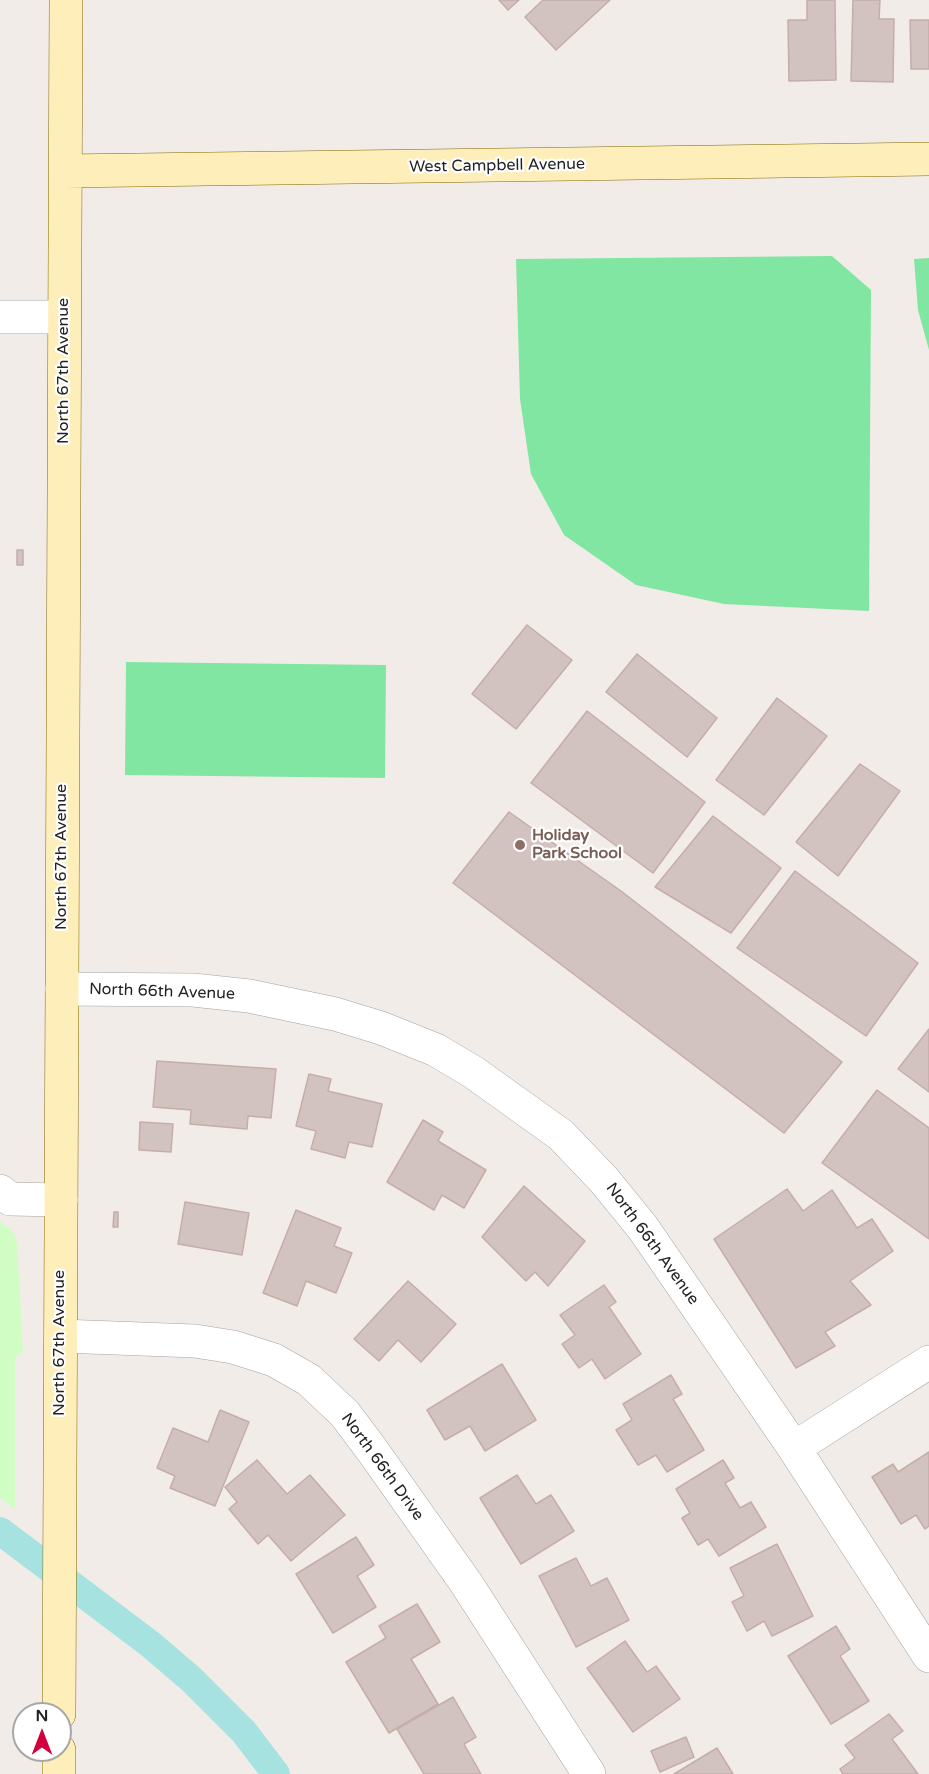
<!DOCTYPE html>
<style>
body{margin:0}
#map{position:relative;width:929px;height:1774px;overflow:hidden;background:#f2ece8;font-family:"Varela Round",sans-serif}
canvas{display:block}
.north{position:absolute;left:12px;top:1702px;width:60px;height:60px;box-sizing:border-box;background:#fff;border:2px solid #a7a7a7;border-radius:50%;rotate:0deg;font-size:16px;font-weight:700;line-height:24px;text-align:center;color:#222}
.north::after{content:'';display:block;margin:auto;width:21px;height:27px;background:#d3003d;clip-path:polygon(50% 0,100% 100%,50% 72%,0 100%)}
</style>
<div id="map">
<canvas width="929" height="1774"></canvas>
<div class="north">N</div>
</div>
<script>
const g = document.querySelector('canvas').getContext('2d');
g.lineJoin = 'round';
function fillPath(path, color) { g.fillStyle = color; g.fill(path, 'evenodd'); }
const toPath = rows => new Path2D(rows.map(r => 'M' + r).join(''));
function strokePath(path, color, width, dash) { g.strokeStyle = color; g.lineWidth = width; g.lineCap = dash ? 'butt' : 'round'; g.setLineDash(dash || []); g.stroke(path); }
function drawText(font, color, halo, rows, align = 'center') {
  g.font = font + ' "Varela Round",sans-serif'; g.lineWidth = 4.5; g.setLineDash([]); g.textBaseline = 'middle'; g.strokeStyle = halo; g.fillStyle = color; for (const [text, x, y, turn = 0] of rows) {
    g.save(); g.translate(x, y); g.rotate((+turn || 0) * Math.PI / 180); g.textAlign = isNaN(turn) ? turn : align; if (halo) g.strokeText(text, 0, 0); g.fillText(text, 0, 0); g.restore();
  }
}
fillPath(toPath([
 [0,1221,14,1233,17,1244,23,1350,15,1359,15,1509,0,1498]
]), '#d0fdc4');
fillPath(toPath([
 [832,256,871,290,869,611,724,604,636,585,564,535,531,474,520,399,516,259],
 [929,258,929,350,918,310,914,259],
 [126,662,386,665,385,778,125,775]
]), '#81e6a2');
strokePath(toPath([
 [0,1531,150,1644,191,1679,244,1732,276,1774]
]), '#a6e2df', 28);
const building = toPath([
 [499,0,519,0,508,10,499,0],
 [543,0,610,0,556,50,525,17,543,0],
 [807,0,835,0,836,80,789,81,788,20,807,20,807,0],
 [853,0,880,0,879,19,894,19,893,82,851,81,853,0],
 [910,20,929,20,929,69,911,69,910,20],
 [17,550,23,550,23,565,17,565,17,550],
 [527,625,572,660,516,729,472,694,527,625],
 [637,654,717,718,687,757,606,692,637,654],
 [777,698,827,736,764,815,716,780,777,698],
 [587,711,705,802,653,873,531,783,587,711],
 [860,764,900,791,838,876,796,842,860,764],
 [509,812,621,891,842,1062,784,1133,453,883,509,812],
 [713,816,781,868,731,933,655,887,713,816],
 [795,871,918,963,866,1036,737,948,795,871],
 [929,1029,929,1092,898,1069,929,1029],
 [157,1061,276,1069,271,1118,248,1116,247,1129,190,1124,191,1110,153,1107,157,1061],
 [309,1074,331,1079,328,1091,382,1104,372,1147,349,1142,345,1158,311,1149,316,1131,296,1126,309,1074],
 [877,1090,929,1128,929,1239,822,1163,877,1090],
 [423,1120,443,1132,438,1141,486,1170,464,1208,442,1195,434,1210,387,1182,423,1120],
 [140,1122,173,1124,171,1152,139,1150,140,1122],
 [524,1186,585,1241,548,1286,535,1272,526,1281,482,1237,524,1186],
 [787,1189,803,1211,832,1190,857,1228,872,1219,893,1251,850,1281,871,1305,825,1332,835,1346,796,1368,714,1239,787,1189],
 [185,1202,249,1213,242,1255,178,1244,185,1202],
 [296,1210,341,1228,334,1246,352,1253,336,1293,306,1281,297,1306,263,1293,296,1210],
 [114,1212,118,1212,118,1227,113,1227,114,1212],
 [408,1281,456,1324,421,1362,398,1340,379,1361,354,1339,408,1281],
 [604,1285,616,1302,609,1307,641,1354,605,1379,592,1359,579,1368,562,1344,575,1335,560,1315,604,1285],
 [502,1364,536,1420,485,1451,470,1426,445,1440,427,1410,502,1364],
 [671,1375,682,1394,673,1399,704,1450,667,1472,656,1455,638,1465,616,1430,632,1420,623,1404,671,1375],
 [220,1410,249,1422,215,1506,170,1488,175,1476,157,1468,173,1428,208,1442,220,1410],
 [929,1452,929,1526,925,1529,916,1515,901,1524,872,1477,893,1464,898,1472,929,1452],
 [257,1460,287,1494,310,1475,345,1515,291,1561,268,1535,258,1544,229,1509,237,1502,225,1487,257,1460],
 [723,1460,734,1478,725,1483,740,1508,751,1502,766,1527,719,1556,708,1539,698,1545,682,1518,690,1513,676,1489,723,1460],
 [517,1475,536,1504,551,1495,574,1531,521,1564,480,1498,517,1475],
 [356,1537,374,1565,357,1576,376,1607,333,1633,296,1574,356,1537],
 [777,1544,813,1616,772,1636,764,1621,747,1631,732,1602,744,1596,730,1568,777,1544],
 [576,1558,591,1586,607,1578,629,1620,576,1647,539,1576,576,1558],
 [417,1604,440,1642,411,1659,438,1704,389,1733,346,1662,386,1638,379,1626,417,1604],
 [836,1626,850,1649,840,1656,869,1701,831,1724,788,1656,836,1626],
 [625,1641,647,1672,656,1666,680,1699,633,1732,587,1668,625,1641],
 [453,1697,476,1737,464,1744,481,1774,424,1774,397,1729,453,1697],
 [889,1714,903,1731,892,1739,918,1774,843,1774,840,1769,855,1758,845,1745,889,1714],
 [686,1737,694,1757,660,1772,651,1751,686,1737],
 [717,1748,733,1774,674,1774,717,1748]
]);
fillPath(building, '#d3c3c0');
strokePath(building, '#c5ada9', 1.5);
const street = toPath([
 [0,317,64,317],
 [62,989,193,990,249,996,335,1014,381,1028,436,1050,473,1072,561,1135,604,1180,643,1228,794,1448,929,1656],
 [0,1191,10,1199,61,1200],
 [61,1336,195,1341,233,1347,274,1360,309,1380,345,1414,372,1450,466,1583,589,1774],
 [794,1448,929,1362]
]);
const secondary = toPath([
 [65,171,929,159],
 [59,1714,66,0],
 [59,1774,59,1750]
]);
strokePath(street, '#a3a3a3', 34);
strokePath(secondary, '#816a00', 34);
strokePath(street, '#fff', 33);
strokePath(secondary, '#feeeba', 33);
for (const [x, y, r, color] of [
 [520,845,6,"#8d6e63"]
]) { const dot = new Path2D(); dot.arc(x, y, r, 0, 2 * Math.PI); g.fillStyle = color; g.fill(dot); strokePath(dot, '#fff', 2); }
drawText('16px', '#222', '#fff', [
 ["West Campbell Avenue",497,166,-1],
 ["North 67th Avenue",64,371,-90],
 ["North 67th Avenue",62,857,-90],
 ["North 66th Avenue",162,992,2],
 ["North 66th Avenue",652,1244,54],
 ["North 67th Avenue",60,1343,-90],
 ["North 66th Drive",382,1467,54]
]);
drawText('bold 16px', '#785e54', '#fff', [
 ["Holiday",532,836],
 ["Park School",532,854]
], 'left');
</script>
